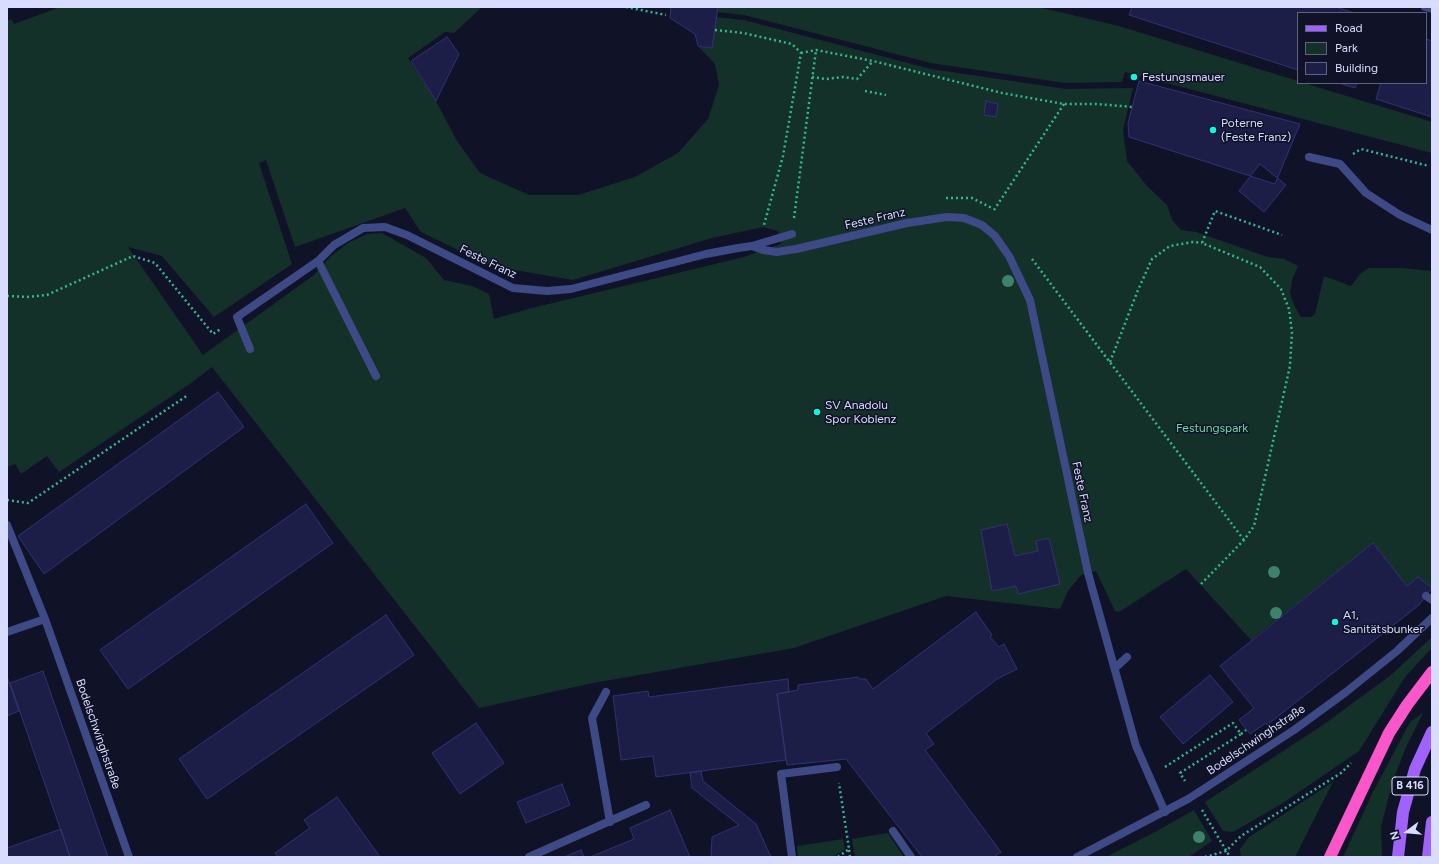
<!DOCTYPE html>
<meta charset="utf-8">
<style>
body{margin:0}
#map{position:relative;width:1439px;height:864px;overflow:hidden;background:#101227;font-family:Figtree,sans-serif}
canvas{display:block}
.frame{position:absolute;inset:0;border:8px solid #d8dcfe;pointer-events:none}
.legend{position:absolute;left:1297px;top:12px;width:130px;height:72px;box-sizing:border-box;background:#101227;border:1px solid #60637d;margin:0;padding:5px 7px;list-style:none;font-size:12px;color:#d8dcfe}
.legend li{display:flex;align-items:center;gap:8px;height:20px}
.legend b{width:20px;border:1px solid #60637d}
.north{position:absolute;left:1387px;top:812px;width:40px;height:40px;-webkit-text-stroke:3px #101227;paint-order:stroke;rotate:254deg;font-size:11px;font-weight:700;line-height:16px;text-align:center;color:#d8dcfe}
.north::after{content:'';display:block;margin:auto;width:14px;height:18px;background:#d8dcfe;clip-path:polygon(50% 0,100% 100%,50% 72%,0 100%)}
</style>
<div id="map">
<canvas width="1439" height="864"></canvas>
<div class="frame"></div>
<ul class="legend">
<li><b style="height:5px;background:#9f62fb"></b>Road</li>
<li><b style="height:11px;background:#143129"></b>Park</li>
<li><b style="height:11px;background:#1d1e48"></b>Building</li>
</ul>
<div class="north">N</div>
</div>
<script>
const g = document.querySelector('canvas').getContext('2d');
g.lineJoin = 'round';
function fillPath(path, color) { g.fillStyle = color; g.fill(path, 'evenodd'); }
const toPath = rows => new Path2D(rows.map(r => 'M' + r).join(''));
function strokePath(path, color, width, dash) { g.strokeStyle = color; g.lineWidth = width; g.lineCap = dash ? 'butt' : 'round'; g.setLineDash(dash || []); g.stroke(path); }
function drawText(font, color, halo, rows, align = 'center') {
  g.font = font + ' Figtree,sans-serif'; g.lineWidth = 3; g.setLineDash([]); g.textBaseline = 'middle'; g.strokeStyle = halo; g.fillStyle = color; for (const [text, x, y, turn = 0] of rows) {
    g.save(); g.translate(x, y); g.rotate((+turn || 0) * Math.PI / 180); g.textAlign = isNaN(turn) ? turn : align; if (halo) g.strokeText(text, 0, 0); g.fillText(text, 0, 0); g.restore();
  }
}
fillPath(toPath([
 [60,7,482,7,454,33,445,32,408,58,436,101,457,141,480,173,529,195,578,195,635,177,678,153,708,119,719,85,715,64,698,46,712,48,716,17,744,20,931,69,1066,89,1133,88,1123,130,1127,161,1147,186,1167,205,1172,220,1181,230,1196,232,1268,257,1284,259,1298,266,1292,280,1290,293,1294,305,1301,317,1311,317,1315,314,1324,276,1351,286,1360,274,1369,268,1401,268,1432,271,1432,588,1418,577,1407,586,1373,543,1251,640,1186,569,1119,612,1115,611,1096,571,1081,575,1068,591,1060,609,946,596,794,648,593,683,479,708,212,367,191,383,59,472,47,456,21,474,15,464,7,467,7,21,11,19,14,24],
 [266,160,295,247,405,208,421,232,491,266,573,280,712,238,763,227,778,231,781,244,744,257,528,309,494,319,489,294,472,286,444,280,426,258,382,233,367,234,348,243,330,257,314,275,203,355,128,247,162,256,214,317,292,264,259,163],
 [718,7,1038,7,1119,26,1298,81,1298,83,1304,83,1432,122,1432,153,1125,72,1122,82,1065,83,931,63,744,15,717,12],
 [1432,637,1432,648,1405,677,1359,751,1283,803,1233,832,1223,831,1205,802,1323,725,1391,675],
 [1423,713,1407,745,1393,780,1381,827,1382,857,1343,857,1372,794,1410,722],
 [1333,782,1295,857,1241,857,1240,849,1249,837],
 [1194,810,1212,841,1189,857,1106,857,1157,831],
 [888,833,904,857,855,857,852,839],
 [843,839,845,849,833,857,798,857,797,846]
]), '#143129');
const building = toPath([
 [671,7,718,7,712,48,698,46,695,34,670,18,671,7],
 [1132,7,1336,7,1354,13,1298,13,1298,70,1129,15,1132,7],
 [447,37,459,54,436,101,411,61,447,37],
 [1426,39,1432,41,1432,117,1376,99,1381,83,1426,83,1426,39],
 [1139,81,1300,124,1275,184,1129,137,1128,123,1139,81],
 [1339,83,1357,83,1355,88,1339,83],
 [986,101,998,104,996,117,984,115,986,101],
 [1260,164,1286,185,1264,212,1239,191,1260,164],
 [218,392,244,427,44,574,18,536,218,392],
 [306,504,333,543,128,689,100,650,306,504],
 [1007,524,1015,556,1038,551,1036,541,1049,538,1060,584,1018,594,1016,586,992,591,981,530,1007,524],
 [1373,543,1407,586,1418,577,1432,588,1419,605,1267,725,1266,723,1250,734,1239,720,1254,708,1220,666,1373,543],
 [976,612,992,635,990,637,999,647,1004,644,1017,669,997,679,926,733,934,744,925,750,1001,852,994,857,922,857,846,759,787,765,777,694,798,690,798,685,858,677,859,679,866,679,873,689,976,612],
 [386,615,414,655,207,799,179,759,386,615],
 [43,671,108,857,70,857,10,683,43,671],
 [1210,675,1233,702,1183,744,1160,717,1210,675],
 [7,676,19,711,7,716,7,676],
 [788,679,789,692,777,694,786,760,656,777,653,756,621,760,613,696,648,691,649,697,788,679],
 [476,723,504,763,460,794,432,753,476,723],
 [701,771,703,781,756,824,771,857,713,857,711,855,712,837,739,825,692,788,690,773,701,771],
 [562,784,570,805,526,823,517,802,562,784],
 [337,797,380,857,278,857,275,853,310,828,304,820,337,797],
 [670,810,690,857,590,857,634,839,630,828,670,810],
 [61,829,70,857,7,857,7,848,61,829],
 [581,850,584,857,564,857,581,850]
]);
fillPath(building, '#1d1e48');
strokePath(building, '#303273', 1);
strokePath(toPath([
 [626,7,666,15],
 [715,30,743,33,792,44,801,53,783,156,764,225],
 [801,53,816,50,873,61,1002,93,1064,104,1096,104,1133,107],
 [812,77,826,79,843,77,857,79,873,61],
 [865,91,886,95],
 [1353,154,1361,149,1429,166],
 [946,198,972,198,992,208],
 [994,210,1064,104],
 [794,218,816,50],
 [1032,259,1244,540],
 [7,296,27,297,47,295,133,256,155,263,213,334,222,328],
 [1110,362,1138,290,1152,259,1170,246,1193,242,1202,243],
 [7,500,28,503,188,395],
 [1201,584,1244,540,1254,526,1290,366,1292,332,1289,309,1281,289,1260,267,1202,243,1215,211,1282,235],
 [1241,734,1246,730],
 [1165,767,1233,723,1241,734,1180,773,1185,781],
 [1202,810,1230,857],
 [849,850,850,857],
 [838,857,849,849,839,783],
 [1205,857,1226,851,1241,836,1341,773,1351,763]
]), '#33b791', 2.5, [2, 3]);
strokePath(toPath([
 [1425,7,1432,9],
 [1309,157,1340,164,1366,193,1400,215,1432,230],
 [752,246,792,234],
 [318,261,376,376],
 [250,349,237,317,318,261,334,245,363,228,385,227,407,235,513,288,547,291,571,289,706,254,738,248,752,246,763,250,777,252,796,249,907,223,947,217,964,218,982,225,995,236,1009,256,1030,300,1088,573,1136,746,1165,812],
 [1426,596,1432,600],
 [1115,668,1127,657],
 [606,692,592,718,610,822],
 [893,831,911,857],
 [529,857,646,805],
 [792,857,781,774,837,767]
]), '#3d4a85', 8);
strokePath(toPath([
 [7,525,45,619,129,857],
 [7,632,45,619],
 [1199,792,1294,730,1346,692,1397,651,1432,618],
 [1077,857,1188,799]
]), '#3d4a85', 8);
strokePath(toPath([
 [1398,857,1403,812,1415,769,1432,732],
 [1428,857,1432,822]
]), '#9f62fb', 12);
strokePath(toPath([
 [1330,857,1389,733,1407,705,1432,672]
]), '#fb56ca', 12);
strokePath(toPath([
 [1188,799,1199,792]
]), '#3d4a85', 8);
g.fillStyle = '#3e826c';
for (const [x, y] of [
 [1008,281],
 [1274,572],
 [1276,613],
 [1199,837]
]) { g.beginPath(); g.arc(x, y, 6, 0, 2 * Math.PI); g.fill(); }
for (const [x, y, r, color] of [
 [1134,77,4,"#09f9da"],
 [1213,130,4,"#09f9da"],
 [817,412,4,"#09f9da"],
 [1335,622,4,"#09f9da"]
]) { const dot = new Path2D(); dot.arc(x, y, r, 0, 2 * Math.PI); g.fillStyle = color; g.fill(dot); strokePath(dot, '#101227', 1.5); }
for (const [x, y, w] of [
 [1410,786,36]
]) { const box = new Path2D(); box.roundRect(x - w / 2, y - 9, w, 18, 3); g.fillStyle = '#101227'; g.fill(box); strokePath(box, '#d8dcfe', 1); }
drawText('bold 11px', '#d8dcfe', null, [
 ["B 416",1410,786]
]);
drawText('12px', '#d8dcfe', '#101227', [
 ["Festungsmauer",1142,77],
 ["Poterne",1221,123],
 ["(Feste Franz)",1221,137],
 ["SV Anadolu",825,405],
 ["Spor Koblenz",825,419],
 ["A1,",1343,615],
 ["Sanitätsbunker",1343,629]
], 'left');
drawText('12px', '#d8dcfe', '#101227', [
 ["Feste Franz",875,219,-13],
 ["Feste Franz",488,262,26],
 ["Feste Franz",1082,492,78],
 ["Bodelschwinghstraße",98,734,71],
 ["Bodelschwinghstraße",1256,740,-34]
]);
drawText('12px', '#64dda4', '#101227', [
 ["Festungspark",1212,428]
]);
</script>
